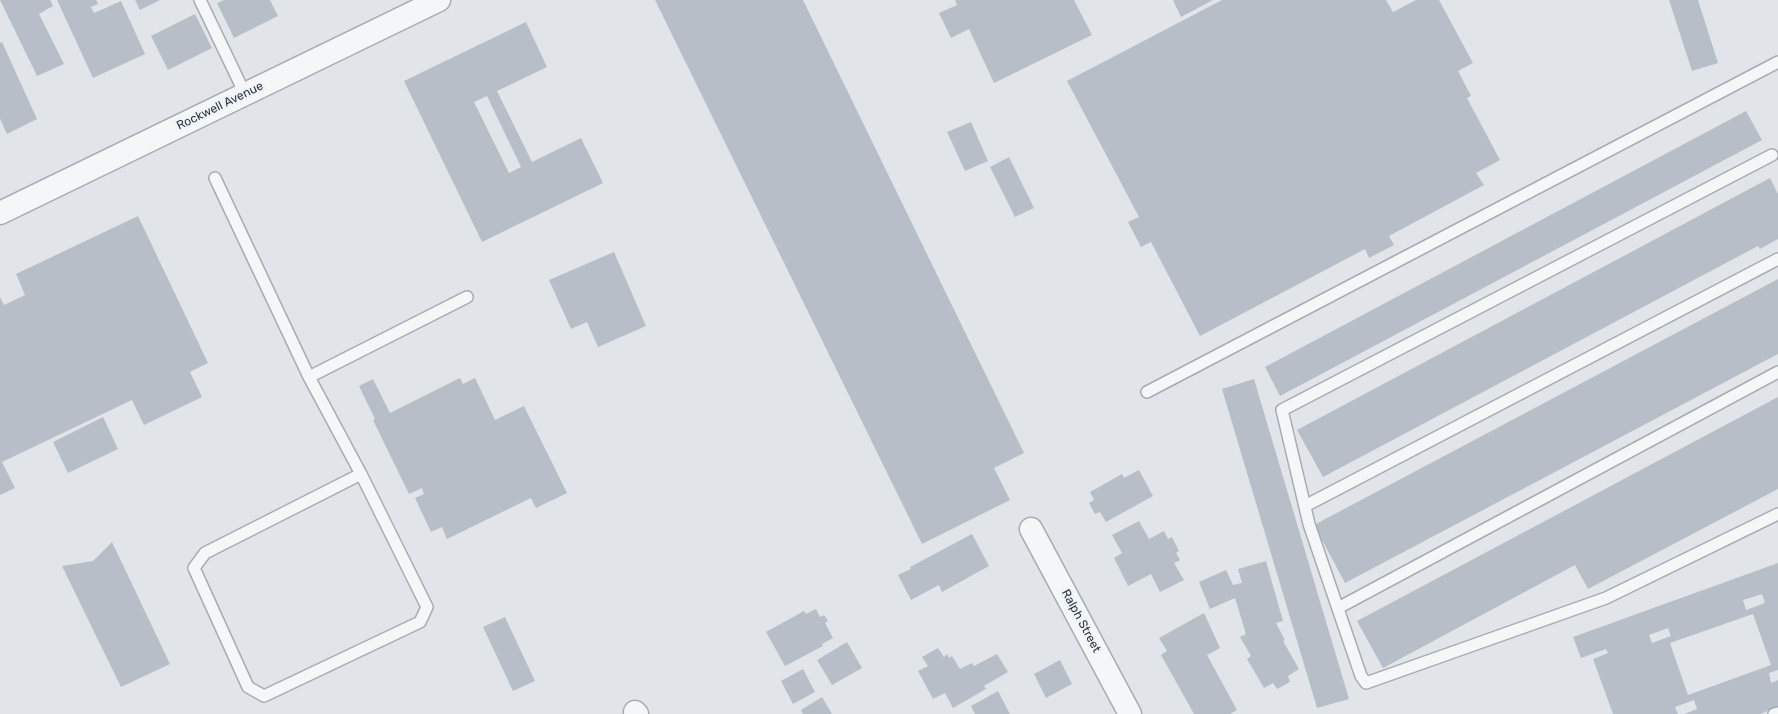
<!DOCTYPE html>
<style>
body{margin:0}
canvas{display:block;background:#e1e5ea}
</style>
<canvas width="1778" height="714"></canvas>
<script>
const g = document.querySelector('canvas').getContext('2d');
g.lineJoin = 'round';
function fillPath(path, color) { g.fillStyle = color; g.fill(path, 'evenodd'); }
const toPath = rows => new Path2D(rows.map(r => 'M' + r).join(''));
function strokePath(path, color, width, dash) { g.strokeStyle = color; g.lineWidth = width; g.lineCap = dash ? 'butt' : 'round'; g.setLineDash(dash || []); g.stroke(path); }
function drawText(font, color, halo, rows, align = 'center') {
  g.font = font + ' Rubik,sans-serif'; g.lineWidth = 5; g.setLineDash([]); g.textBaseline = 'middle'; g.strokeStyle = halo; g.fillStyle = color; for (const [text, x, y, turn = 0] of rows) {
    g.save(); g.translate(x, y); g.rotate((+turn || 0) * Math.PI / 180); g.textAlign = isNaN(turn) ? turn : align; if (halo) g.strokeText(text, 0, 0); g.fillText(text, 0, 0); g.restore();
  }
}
fillPath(toPath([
 [0,0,50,0,53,6,39,14,64,64,37,76],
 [57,0,96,0,98,4,91,7,94,13,121,1,145,54,93,78],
 [135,0,160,0,140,10],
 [224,0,270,0,278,16,234,38,217,3],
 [655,0,803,0,1024,453,994,468,1010,500,922,544],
 [955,0,1074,0,1092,35,994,83,969,29,951,38,939,13,957,5],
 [1173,0,1213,0,1181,17],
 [1222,0,1386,0,1393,12,1416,0,1439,0,1473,63,1458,71,1471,96,1467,98,1500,160,1476,173,1484,185,1389,236,1394,245,1369,258,1365,249,1200,336,1151,242,1141,247,1128,222,1139,217,1067,81],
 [1669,0,1698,0,1718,63,1692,71],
 [195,14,212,48,168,70,151,36],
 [526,22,547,67,497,91,532,162,581,138,603,183,482,242,404,81],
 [487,96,521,167,509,173,474,102],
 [2,42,37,119,7,134,0,119,0,43],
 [1746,111,1762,140,1280,396,1265,367],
 [971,122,988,161,965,171,947,132],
 [1009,157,1034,208,1015,217,990,167],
 [1770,178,1778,194,1778,239,1760,249,1758,246,1323,477,1297,430],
 [138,216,208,363,190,372,202,397,144,425,132,400,2,462,15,488,0,495,0,297,4,305,25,295,16,274],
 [614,252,646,326,598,347,587,322,571,329,549,280],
 [1778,279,1778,354,1345,583,1314,525],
 [460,378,463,384,475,378,495,420,524,406,567,493,536,508,531,498,447,539,442,527,431,532,415,498,424,494,422,488,409,494,373,420,375,419,359,386,373,379,390,413],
 [1254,379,1349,699,1317,708,1222,389],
 [1778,397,1778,489,1588,589,1575,565,1383,668,1357,621],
 [103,417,118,449,68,473,53,442],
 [1139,470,1153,496,1106,522,1100,512,1095,514,1089,503,1094,500,1090,492,1122,474,1124,478],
 [1139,521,1149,539,1164,531,1168,539,1172,537,1179,551,1176,553,1180,560,1174,563,1184,580,1160,592,1151,574,1128,586,1114,558,1122,553,1112,535],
 [972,534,989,566,942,592,939,585,911,600,898,575,911,569,910,567],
 [112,542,170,664,121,687,62,566,93,561],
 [1266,561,1283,621,1276,623,1285,640,1283,641,1299,669,1288,676,1290,682,1277,689,1273,683,1264,688,1247,659,1251,656,1240,637,1246,634,1235,598,1210,609,1199,582,1226,570,1233,585,1242,583,1238,569],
 [1778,563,1778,670,1769,673,1771,683,1778,680,1778,707,1760,714,1684,714,1697,709,1694,700,1675,707,1678,714,1613,714,1593,659,1608,653,1606,649,1581,658,1573,637],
 [1762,594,1765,603,1746,610,1743,600],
 [1753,614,1771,665,1688,695,1670,643],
 [1668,628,1671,636,1652,643,1649,635],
 [816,609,820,617,824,615,828,621,825,623,833,638,822,644,823,646,785,666,766,632,804,611,806,614],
 [1204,613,1220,648,1207,655,1237,710,1230,714,1194,714,1161,655,1167,651,1159,638],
 [505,617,535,681,513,691,483,627],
 [847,642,862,668,832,685,817,660],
 [938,648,944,657,947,654,949,658,952,656,960,669,972,663,974,666,997,654,1008,672,984,686,986,689,953,708,945,693,933,699,918,671,928,666,922,657],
 [1060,660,1072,684,1046,698,1034,674],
 [803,669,815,692,793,704,781,681],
 [998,691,1010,714,975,714,971,706],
 [822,697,832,714,803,714,801,710]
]), '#b8bec7');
const service = toPath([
 [200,0,245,94],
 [1772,155,1282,410,1309,524,1361,676,1366,683,1606,598,1778,514],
 [215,178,309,377],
 [1147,392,1778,62],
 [361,474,205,553,194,568,248,687,264,696,420,622,427,607,361,474,309,377,467,297],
 [1305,506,1778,259],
 [1338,608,1778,372],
 [1774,714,1778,713]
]);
const minor = toPath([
 [0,213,439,0],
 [1031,529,1130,714],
 [635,712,637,714]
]);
strokePath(service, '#a6acb4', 14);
strokePath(minor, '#a6acb4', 25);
strokePath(service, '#f4f6f8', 11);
strokePath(minor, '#f4f6f8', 22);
drawText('12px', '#293342', '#f1f4f7', [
 ["Rockwell Avenue",220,106,-26],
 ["Ralph Street",1081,621,62]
]);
</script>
